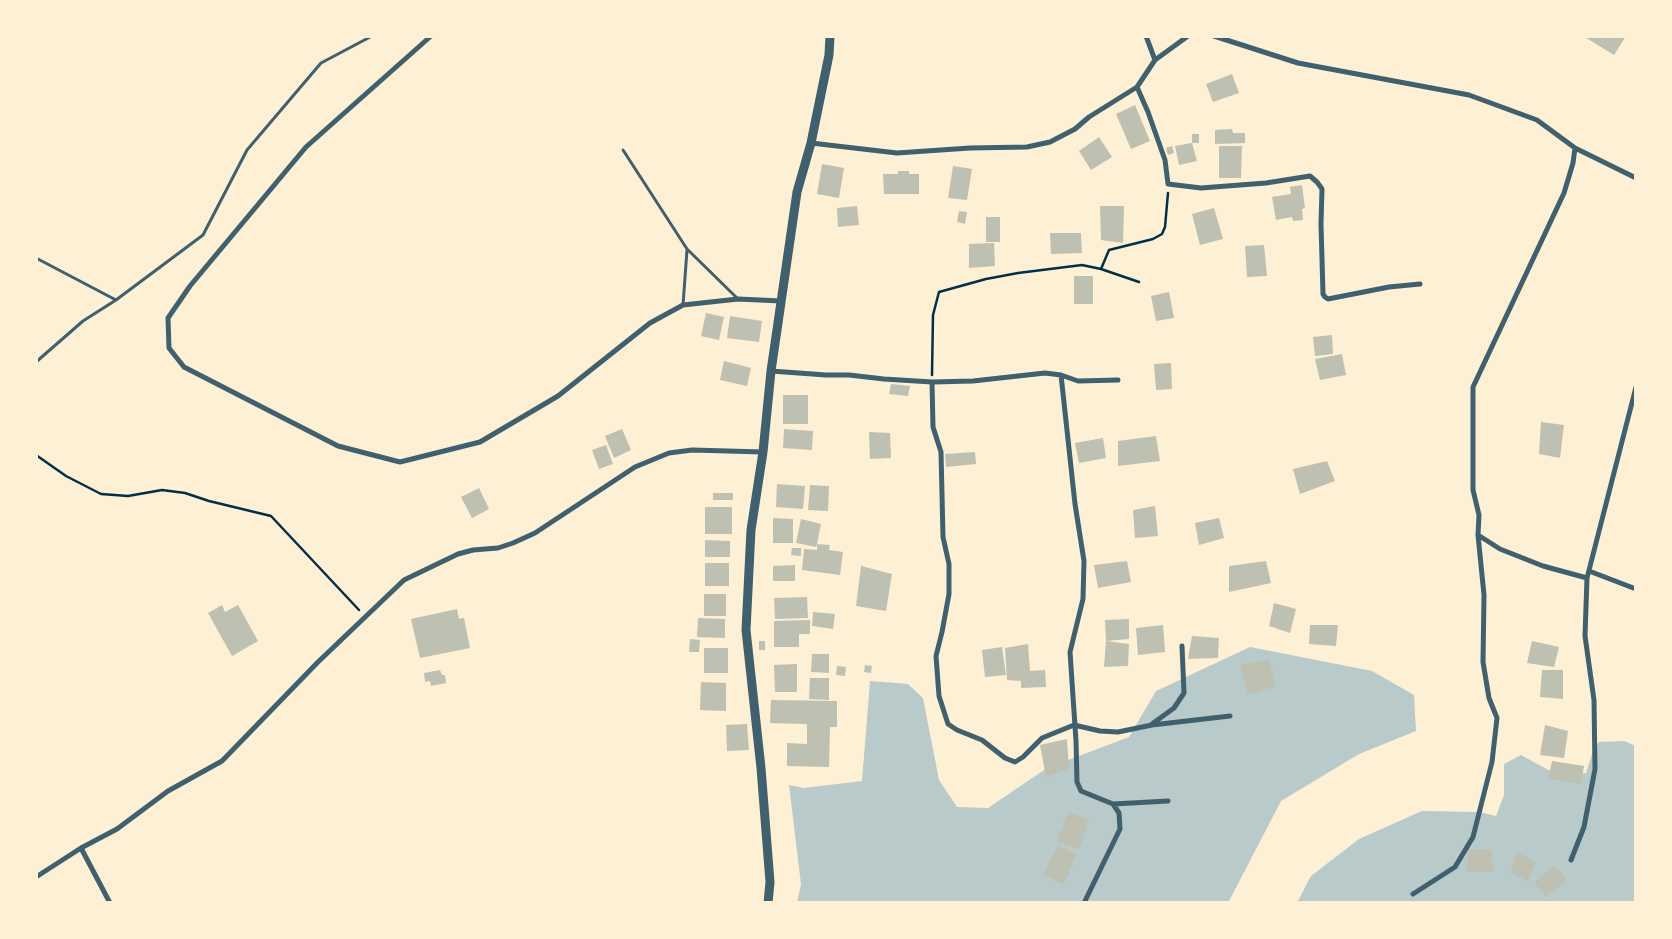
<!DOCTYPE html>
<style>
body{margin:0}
#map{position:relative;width:1672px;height:939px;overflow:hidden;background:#fdf0d5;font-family:"Source Sans 3",sans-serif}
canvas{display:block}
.frame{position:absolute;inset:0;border:38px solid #fdf0d5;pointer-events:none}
</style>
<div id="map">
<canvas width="1672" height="939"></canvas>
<div class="frame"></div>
</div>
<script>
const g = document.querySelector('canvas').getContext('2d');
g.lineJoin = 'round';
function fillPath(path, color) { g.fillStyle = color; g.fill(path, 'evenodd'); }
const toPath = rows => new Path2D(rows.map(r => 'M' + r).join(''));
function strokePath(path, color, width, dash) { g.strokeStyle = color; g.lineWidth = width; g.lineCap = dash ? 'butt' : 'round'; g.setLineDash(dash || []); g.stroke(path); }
fillPath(toPath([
 [1250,647,1372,671,1414,695,1416,731,1359,754,1281,801,1228,903,797,903,801,884,789,785,804,788,862,781,870,681,908,684,923,698,939,780,957,807,988,808,1047,768,1129,737,1156,691],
 [1624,741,1636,746,1636,903,1297,903,1311,876,1359,839,1422,811,1479,812,1496,816,1504,795,1504,764,1521,755,1561,777,1586,773,1593,751,1599,742]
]), '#b9caca');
fillPath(toPath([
 [1583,36,1626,36,1614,55],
 [1232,74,1239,93,1213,102,1206,84],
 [1135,105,1150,141,1131,149,1116,114],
 [1232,129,1233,133,1245,133,1245,143,1215,144,1215,130],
 [1192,134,1199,134,1199,143,1192,143,1197,161,1179,165,1175,146,1192,143],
 [1099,137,1112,157,1091,170,1079,151],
 [1172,146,1174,153,1168,155,1166,148],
 [1219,146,1242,146,1241,178,1219,178],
 [822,164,844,168,839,198,817,194],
 [953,166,972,169,967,200,948,198],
 [898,171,909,171,909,174,919,174,919,194,884,194,883,174,898,174],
 [1302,185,1305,208,1302,209,1303,220,1293,221,1292,217,1276,220,1272,197,1291,194,1290,187],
 [857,206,859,225,838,227,837,208],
 [1100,206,1124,206,1123,243,1101,240],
 [1214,208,1223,239,1200,245,1192,214],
 [959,211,967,212,965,224,957,222],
 [986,217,1000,217,1000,242,986,242],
 [1050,233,1081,233,1082,253,1051,254],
 [994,243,995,266,969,268,969,244],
 [1264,245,1267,276,1247,277,1245,246],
 [1074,276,1093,276,1093,304,1074,304],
 [1169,292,1174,318,1156,321,1151,296],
 [706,313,724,317,719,340,701,336],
 [730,316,762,321,759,342,727,338],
 [1332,335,1333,354,1315,356,1313,337],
 [1342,354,1346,375,1320,380,1315,359],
 [724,361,751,368,747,386,720,380],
 [1171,363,1172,389,1156,390,1154,364],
 [891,384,910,386,908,396,889,394],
 [783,395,808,395,808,424,783,424],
 [1541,422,1564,425,1560,458,1539,454],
 [622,429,631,450,614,458,605,436],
 [784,429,813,431,812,450,783,448],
 [869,432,890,433,891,458,870,459],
 [1156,436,1160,461,1118,466,1118,441],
 [1103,438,1106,458,1079,463,1075,443],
 [606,445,613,464,599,469,592,450],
 [975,452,976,464,946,467,945,454],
 [1327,461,1335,481,1300,494,1293,469],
 [777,484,805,486,803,509,776,507],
 [810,485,829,486,828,511,808,510],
 [479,488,489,509,472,518,461,497],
 [713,493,733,493,733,500,713,500],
 [1155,506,1158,536,1135,538,1133,510],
 [705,507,732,507,732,534,705,534],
 [773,518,793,519,793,543,773,543],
 [1219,518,1224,538,1199,545,1195,523],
 [801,519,821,524,817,544,830,545,829,550,843,552,840,575,802,570,804,549,817,550,817,544,816,547,796,543],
 [705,540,730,541,730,557,705,557],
 [792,548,801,548,801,556,791,555],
 [1127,561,1131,582,1098,588,1094,565],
 [1266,561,1271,583,1229,592,1229,566],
 [705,563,729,563,729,586,705,586],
 [795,565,795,581,773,581,773,566],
 [861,566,892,574,886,611,856,606],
 [704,594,726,594,726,616,704,616],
 [807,597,808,618,775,619,774,598],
 [1274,603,1296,609,1290,633,1269,626],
 [222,605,225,612,238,605,258,641,232,656,208,613],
 [457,609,459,619,464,618,470,648,420,658,411,619],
 [813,612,835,614,833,629,812,626],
 [698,618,725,619,725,638,697,637],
 [1129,619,1129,639,1106,641,1105,620],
 [810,620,810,634,799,634,799,647,774,647,774,621],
 [1163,625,1165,652,1138,655,1136,628],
 [1310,625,1338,625,1336,646,1309,644],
 [1192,636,1219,638,1218,658,1188,659],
 [690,639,700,640,699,652,689,652],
 [759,641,765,641,765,650,759,650],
 [1106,641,1129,644,1128,666,1104,667],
 [1532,641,1559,647,1554,667,1527,663],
 [1028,644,1030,671,1045,670,1046,687,1021,688,1021,681,1007,680,1005,648],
 [1002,647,1006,675,985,677,982,650],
 [704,648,728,648,728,673,704,673],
 [812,654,829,654,829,673,811,672],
 [1269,659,1276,686,1248,695,1240,665],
 [797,664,797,692,775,692,774,665],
 [865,665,872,666,871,673,864,672],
 [837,666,846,667,845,676,836,675],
 [440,670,442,675,445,675,446,683,431,686,430,681,425,682,424,673],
 [1542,670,1563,670,1563,699,1540,697],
 [810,678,829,678,829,700,809,699],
 [701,682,726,683,726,711,700,710],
 [771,700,837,701,837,727,830,727,829,767,787,766,787,743,807,744,807,724,770,723],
 [747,724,749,750,727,751,726,725],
 [1545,725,1568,731,1564,758,1540,755],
 [1067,739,1069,769,1046,777,1040,745],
 [1552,761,1584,766,1581,784,1548,779],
 [1068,812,1089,819,1079,849,1057,842],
 [1058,845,1076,855,1064,884,1043,875],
 [1468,849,1492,850,1493,872,1467,872],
 [1517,852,1536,862,1528,881,1510,873],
 [1554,866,1567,880,1546,897,1534,882]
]), '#bec0b2');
strokePath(toPath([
 [1101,269,1109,250,1153,239,1162,234,1165,227,1168,193],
 [932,375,933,315,939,292,986,279,1018,273,1082,265,1101,269,1139,282],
 [36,455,66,476,101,494,128,496,162,490,185,493,209,501,271,516,359,610]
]), '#003049', 2.5);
strokePath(toPath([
 [623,150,687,249,737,298],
 [36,258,116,300],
 [683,305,687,250],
 [36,362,83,321,116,300,203,235,247,150,321,63,372,36]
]), '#3f606c', 3);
strokePath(toPath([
 [431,36,306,147,190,286,168,318,169,348,184,367,338,446,400,462,480,442,558,396,650,323,683,305,738,299,781,301],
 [1146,36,1155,60],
 [1214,36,1298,63,1469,95,1537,120,1575,148,1573,163,1564,193,1473,387,1473,490,1479,515,1478,535,1484,595,1483,662,1489,698,1497,718,1492,762,1473,837,1455,867,1413,894],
 [1137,87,1148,112,1165,160,1168,184,1201,188,1266,183,1310,176,1317,182,1322,189,1321,224,1323,294,1325,297,1328,299,1389,287,1420,284],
 [811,143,897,153,970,148,1027,147,1050,142,1075,129,1089,117,1137,87,1155,60,1188,36],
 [1575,148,1636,178],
 [771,371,826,375,849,375,884,379,932,382,973,381,1045,373,1061,375,1078,381,1118,380],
 [1061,375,1075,504,1084,561,1083,599,1070,652,1076,741,1077,782,1081,791,1113,804,1119,813,1120,829,1084,903],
 [932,382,933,427,941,452,943,537,949,564,949,594,942,632,936,656,939,696,948,724,957,730,982,740,1005,758,1015,762,1023,757,1042,738,1074,725,1100,731,1118,732,1152,725,1230,716],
 [1478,535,1500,549,1543,566,1587,578],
 [1589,571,1636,589],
 [1152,724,1174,708,1184,693,1182,646],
 [1113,804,1168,801],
 [81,848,110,903],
 [1571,860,1584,827,1595,769,1594,700,1585,636,1587,578,1636,387],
 [36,877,81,848,117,829,168,791,222,761,318,662,404,580,458,554,473,550,498,548,513,543,535,533,635,467,669,453,692,450,763,452]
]), '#3f606c', 5);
strokePath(toPath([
 [768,903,770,882,761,768,746,630,751,530,763,452,771,371,797,192,811,143,829,55,830,36]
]), '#3f606c', 9);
</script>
